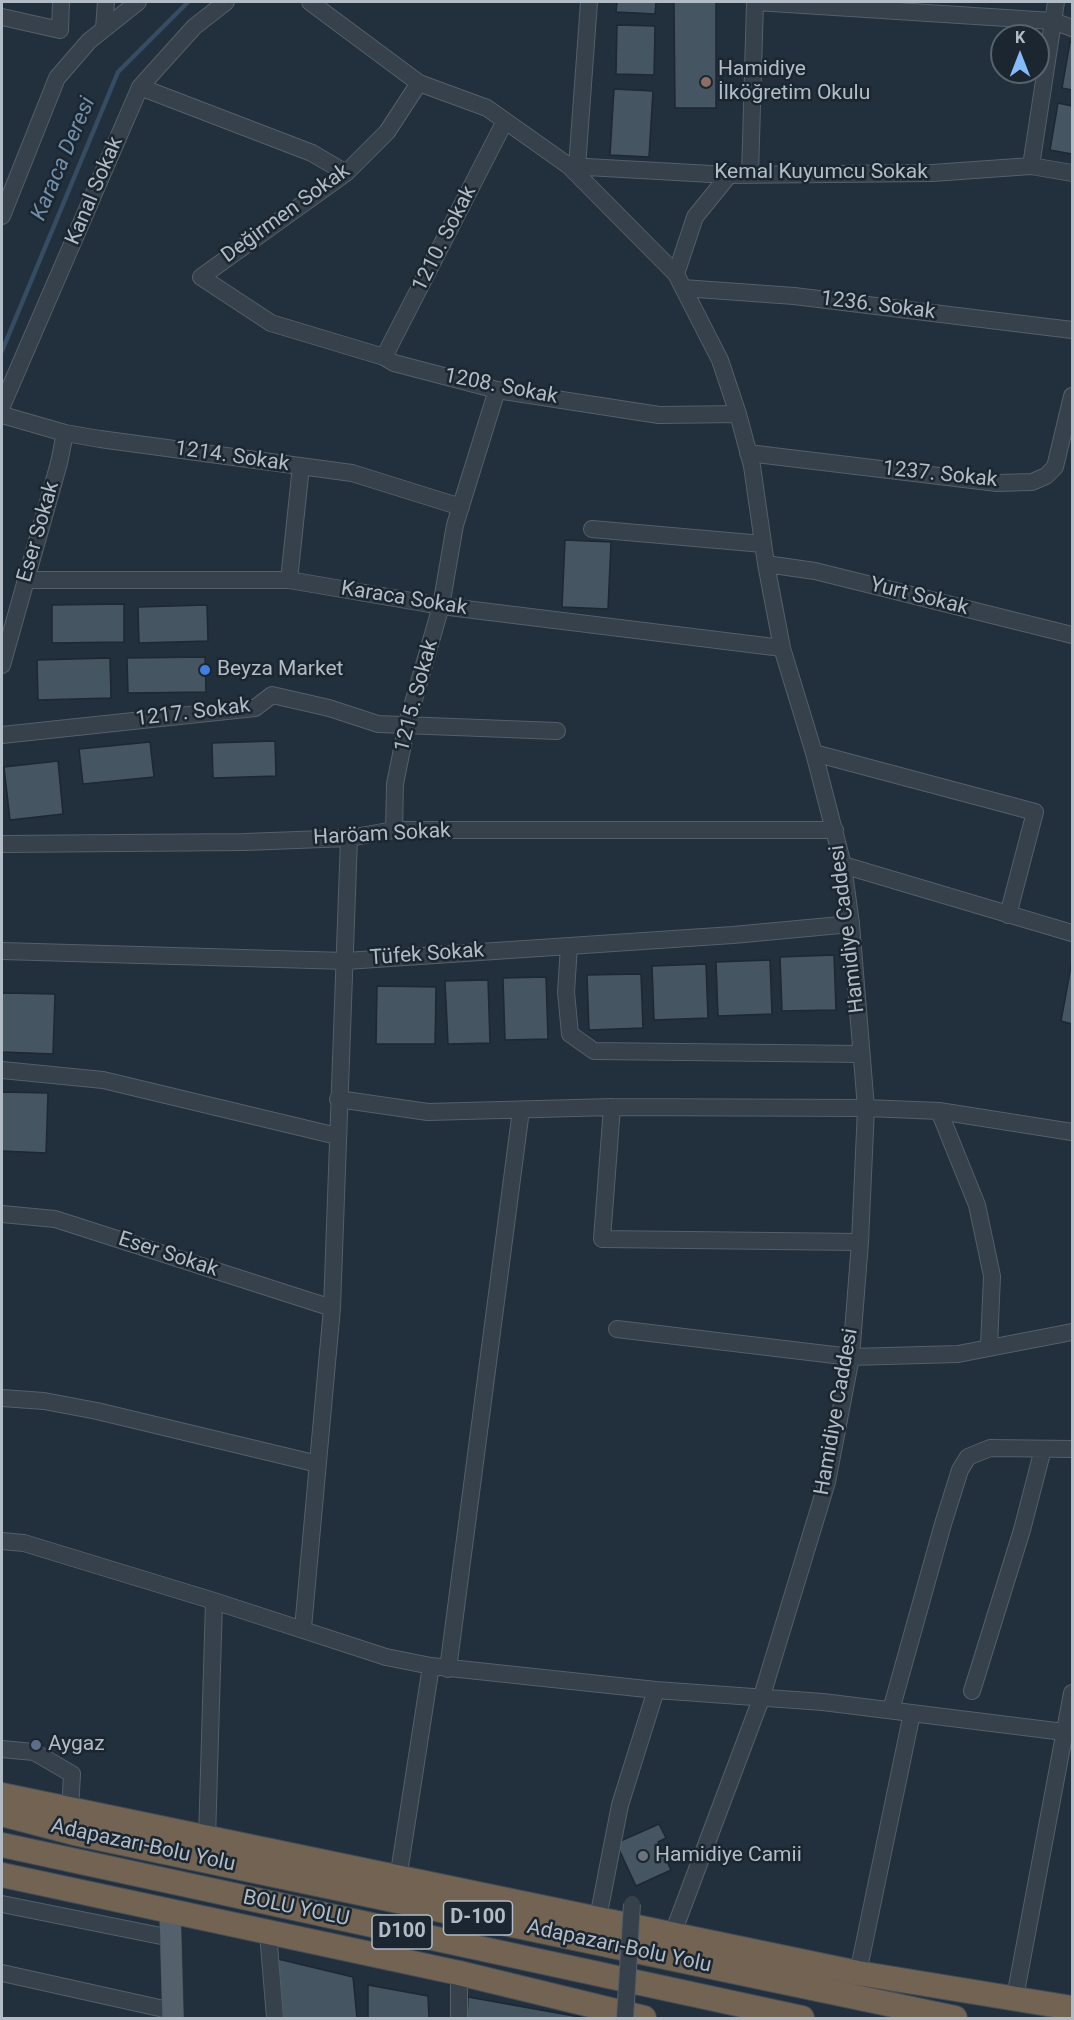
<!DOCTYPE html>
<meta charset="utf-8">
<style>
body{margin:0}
#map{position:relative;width:1074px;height:2020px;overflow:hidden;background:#222f3c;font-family:Roboto,sans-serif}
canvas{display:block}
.frame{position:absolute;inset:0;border:3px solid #b1bcc7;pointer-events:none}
.north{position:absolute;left:990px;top:24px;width:60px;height:60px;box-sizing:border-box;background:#1b2630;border:2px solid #57626c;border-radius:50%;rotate:0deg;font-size:16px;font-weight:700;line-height:24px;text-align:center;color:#b1bcc7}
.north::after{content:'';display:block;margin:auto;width:21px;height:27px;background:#84bcf9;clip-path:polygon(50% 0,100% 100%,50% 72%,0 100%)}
</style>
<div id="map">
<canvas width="1074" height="2020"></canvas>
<div class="frame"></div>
<div class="north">K</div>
</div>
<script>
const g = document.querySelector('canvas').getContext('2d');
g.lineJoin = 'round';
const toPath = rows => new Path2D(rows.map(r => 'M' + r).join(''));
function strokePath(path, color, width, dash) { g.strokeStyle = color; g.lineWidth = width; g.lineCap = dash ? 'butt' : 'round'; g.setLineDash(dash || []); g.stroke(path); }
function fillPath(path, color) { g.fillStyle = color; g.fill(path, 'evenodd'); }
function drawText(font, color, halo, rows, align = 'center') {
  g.font = font + ' Roboto,sans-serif'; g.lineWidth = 5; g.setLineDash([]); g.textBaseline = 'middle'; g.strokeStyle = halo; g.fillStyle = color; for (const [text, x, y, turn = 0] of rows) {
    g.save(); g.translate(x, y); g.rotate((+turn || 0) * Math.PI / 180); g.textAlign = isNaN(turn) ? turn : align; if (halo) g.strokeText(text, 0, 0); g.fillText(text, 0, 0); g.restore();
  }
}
strokePath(toPath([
 [2,351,118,72,188,2]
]), '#354c63', 4.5);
const building = toPath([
 [617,2,656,2,655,14,616,12,617,2],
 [674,2,716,2,716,108,675,108,674,2],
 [617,25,655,26,654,75,616,74,617,25],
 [1070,42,1072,42,1072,90,1062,88,1070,42],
 [614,89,653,91,649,157,610,155,614,89],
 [1058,103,1072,106,1072,154,1050,150,1058,103],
 [565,540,611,542,608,609,562,607,565,540],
 [124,604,124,642,52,643,52,605,124,604],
 [207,605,208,641,139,643,138,607,207,605],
 [205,657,206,692,128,693,127,658,205,657],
 [110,658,111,698,38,700,37,660,110,658],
 [275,741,276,776,213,778,212,743,275,741],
 [150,742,154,777,83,784,79,749,150,742],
 [58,761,63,814,10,820,4,767,58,761],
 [834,955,836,1010,782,1011,780,957,834,955],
 [770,960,772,1014,718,1016,716,962,770,960],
 [1072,961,1072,1024,1061,1021,1072,961],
 [706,964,708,1018,654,1020,652,966,706,964],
 [641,974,643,1028,589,1030,587,975,641,974],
 [546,977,548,1039,505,1040,503,978,546,977],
 [488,980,490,1043,448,1044,445,981,488,980],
 [377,986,436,987,435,1044,376,1044,377,986],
 [2,993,55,994,53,1054,2,1052,2,993],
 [2,1092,48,1093,46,1153,2,1151,2,1092],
 [659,1824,666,1838,658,1842,671,1870,636,1886,616,1843,659,1824],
 [278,1959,353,1977,357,2018,283,2018,278,1959],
 [368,1985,428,1996,429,2018,368,2018,368,1985],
 [468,1997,585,2018,467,2018,468,1997]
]);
fillPath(building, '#465562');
strokePath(building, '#1d2832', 1.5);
const minor = toPath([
 [310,2,419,83,487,108,569,166,676,274,720,360,738,414,752,466,766,564,782,648,814,753,843,865,851,924,866,1108,860,1242,851,1357,827,1482,761,1699,673,1933],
 [756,2,1053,21,1072,28],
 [2,17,60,30,61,2],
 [104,28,106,2],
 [419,83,387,132,346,173,201,277,271,323,384,357,394,363,497,390,659,415,738,414],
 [140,87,312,153,346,173],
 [569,166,729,175,932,173,1031,166,1072,173],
 [1031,166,1056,2],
 [577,167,589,2],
 [750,175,755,2],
 [2,216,57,78,89,41,138,2],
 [676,274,695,217,729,175],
 [683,288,794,296,1072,330],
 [384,357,505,121],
 [2,406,140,87,194,27,226,2],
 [2,415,65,433,100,439,352,473,461,507],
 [748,453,997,483,1032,482,1046,476,1055,467,1072,396],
 [592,529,763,544],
 [766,564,815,571,1072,635],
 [25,580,289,580,441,606,782,648],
 [289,580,301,466],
 [2,665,59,463,65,433],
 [2,735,255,708,272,695,329,708,378,724,557,731],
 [814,753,1035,812,1008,915],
 [394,830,395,784,407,724,441,606,455,525,497,390],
 [2,844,245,842,349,838,394,830,835,830],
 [843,865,1072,933],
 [569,946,566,992,570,1034,594,1051,861,1054],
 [2,951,346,961,733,935,851,924],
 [2,1070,103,1080,337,1136],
 [338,1099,428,1112,612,1107,866,1108,939,1111,1072,1132],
 [612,1107,602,1239,860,1242],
 [939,1111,977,1205,992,1276,989,1346],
 [2,1214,55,1219,332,1308],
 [617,1329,851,1357,958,1354,1072,1332],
 [2,1398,44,1401,97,1411,318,1464],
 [2,1541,24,1543,214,1601,386,1657,431,1666,656,1690,823,1702,1072,1733],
 [303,1628,332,1308,349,838],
 [448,1669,521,1110],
 [972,1691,1022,1530,1043,1449],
 [891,1710,943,1524,960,1470,968,1457,990,1448,1072,1449],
 [2,1749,34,1752,72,1774,70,1810],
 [207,1839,214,1601],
 [398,1879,431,1666],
 [2,1904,171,1938],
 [598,1918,620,1805,656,1690],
 [268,1933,275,2018],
 [2,1973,173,2011],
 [459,1973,459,2018],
 [858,1973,912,1713],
 [1015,1997,1072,1693]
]);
const major = toPath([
 [170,1911,173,2018]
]);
const highway = toPath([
 [2,1795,858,1973,1072,2008],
 [2,1814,74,1833,955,2018],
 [2,1845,802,2018],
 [2,1875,459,1973,644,2018]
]);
strokePath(minor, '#545f6a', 18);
strokePath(major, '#3f4a55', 22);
strokePath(highway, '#414c56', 26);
strokePath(minor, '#36414c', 16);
strokePath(major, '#54606c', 21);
strokePath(highway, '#726353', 24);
const minorBridge = toPath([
 [625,2018,632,1904]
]);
strokePath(minorBridge, '#545f6a', 18, []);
strokePath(minorBridge, '#36414c', 16);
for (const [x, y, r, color] of [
 [706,82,6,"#8d6e63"],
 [205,670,6,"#3f7fe0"],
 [36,1745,6,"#5c6f8a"],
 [643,1856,6,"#6b7280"]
]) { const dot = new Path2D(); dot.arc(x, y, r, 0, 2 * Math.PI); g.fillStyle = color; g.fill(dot); strokePath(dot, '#1b2630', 2); }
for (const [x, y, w] of [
 [478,1918,69],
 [402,1932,60]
]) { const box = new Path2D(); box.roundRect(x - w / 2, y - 17, w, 34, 4.5); g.fillStyle = '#1b2630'; g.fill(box); strokePath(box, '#b1bcc7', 1.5); }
drawText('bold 20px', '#b1bcc7', null, [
 ["D-100",478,1918],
 ["D100",402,1932]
]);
drawText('21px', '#b1bcc7', '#1b2630', [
 ["Hamidiye",718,70],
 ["İlköğretim Okulu",718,94],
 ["Beyza Market",217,670],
 ["Aygaz",48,1745],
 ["Hamidiye Camii",655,1856]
], 'left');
drawText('21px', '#b1bcc7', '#1b2630', [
 ["Kemal Kuyumcu Sokak",821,173],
 ["Kanal Sokak",95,191,-67],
 ["Değirmen Sokak",286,214,-36],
 ["1210. Sokak",445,239,-63],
 ["1236. Sokak",878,306,7],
 ["1208. Sokak",501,387,11],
 ["1214. Sokak",232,457,8],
 ["1237. Sokak",940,475,6],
 ["Eser Sokak",39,532,-74],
 ["Yurt Sokak",919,597,14],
 ["Karaca Sokak",404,599,9],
 ["1215. Sokak",417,696,-75],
 ["1217. Sokak",193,713,-7],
 ["Haröam Sokak",382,835,-3],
 ["Hamidiye Caddesi",848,929,-97],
 ["Tüfek Sokak",427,955,-4],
 ["Eser Sokak",168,1255,18],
 ["Hamidiye Caddesi",837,1412,-80],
 ["Adapazarı-Bolu Yolu",143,1846,12],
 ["BOLU YOLU",296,1909,12],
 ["Adapazarı-Bolu Yolu",619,1947,12]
]);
drawText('italic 22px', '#708fab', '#1b2630', [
 ["Karaca Deresi",64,159,-67]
]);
</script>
